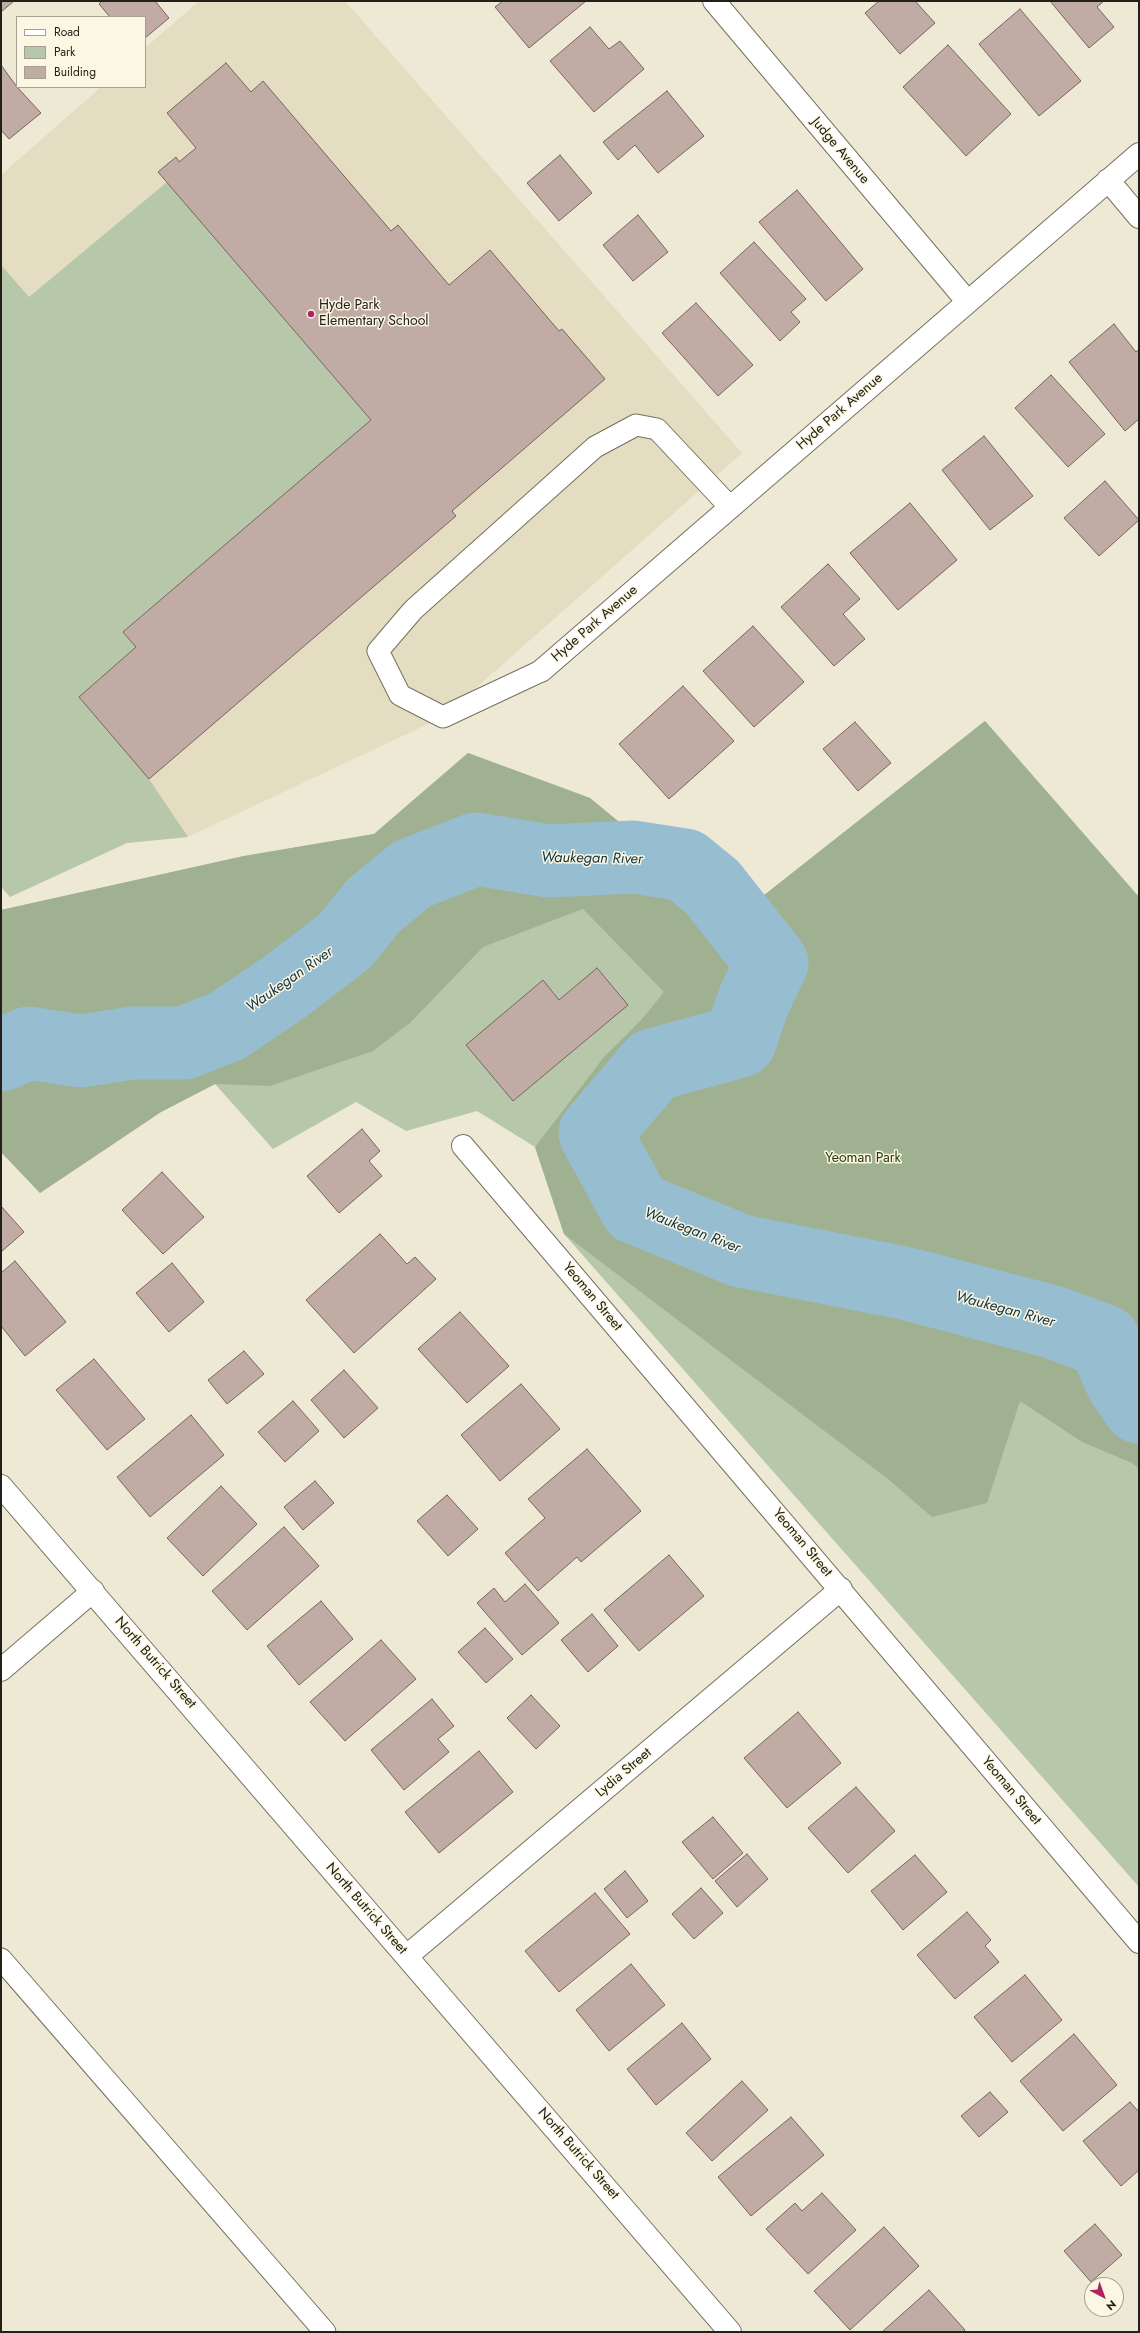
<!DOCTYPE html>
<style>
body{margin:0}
#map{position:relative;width:1140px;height:2333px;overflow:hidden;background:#eee9d5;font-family:Jost,sans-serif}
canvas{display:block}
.frame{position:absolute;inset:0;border:2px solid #222019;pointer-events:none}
.legend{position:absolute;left:16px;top:16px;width:130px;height:72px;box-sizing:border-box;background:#fbf7e2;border:1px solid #a4a192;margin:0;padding:5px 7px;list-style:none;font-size:12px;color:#222019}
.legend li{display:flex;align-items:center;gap:8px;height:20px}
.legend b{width:20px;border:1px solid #a4a192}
.north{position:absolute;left:1084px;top:2277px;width:40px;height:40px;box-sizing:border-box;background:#fbf7e2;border:1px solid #a4a192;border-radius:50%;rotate:139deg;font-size:11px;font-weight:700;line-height:16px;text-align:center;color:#222019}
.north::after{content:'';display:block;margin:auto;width:14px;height:18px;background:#ae2362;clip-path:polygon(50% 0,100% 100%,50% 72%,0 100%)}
</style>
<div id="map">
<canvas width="1140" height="2333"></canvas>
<div class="frame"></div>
<ul class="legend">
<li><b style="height:5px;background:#fff"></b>Road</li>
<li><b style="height:11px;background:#b7c8aa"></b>Park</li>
<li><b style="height:11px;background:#c1aca5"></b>Building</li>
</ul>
<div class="north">N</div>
</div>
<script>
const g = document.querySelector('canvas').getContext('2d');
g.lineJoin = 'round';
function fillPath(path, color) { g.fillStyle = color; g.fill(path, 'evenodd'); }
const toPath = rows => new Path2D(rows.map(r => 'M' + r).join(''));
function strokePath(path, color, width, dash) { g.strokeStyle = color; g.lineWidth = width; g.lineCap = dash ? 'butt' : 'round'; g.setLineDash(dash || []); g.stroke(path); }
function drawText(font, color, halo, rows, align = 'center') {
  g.font = font + ' Jost,sans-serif'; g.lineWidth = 3; g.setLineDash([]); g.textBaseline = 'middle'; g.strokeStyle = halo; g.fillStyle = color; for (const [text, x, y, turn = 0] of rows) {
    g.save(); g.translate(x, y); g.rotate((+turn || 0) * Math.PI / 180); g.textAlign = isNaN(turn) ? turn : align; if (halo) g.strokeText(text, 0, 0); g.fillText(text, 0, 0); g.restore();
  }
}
fillPath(toPath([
 [199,1,345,1,742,453,443,717,188,837,127,843,10,897,1,887,1,175,101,87,145,87,145,48]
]), '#e4ddc2');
fillPath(toPath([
 [167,182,371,420,123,632,136,647,79,697,149,779,188,837,127,843,10,897,1,887,1,265,29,297],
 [985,721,1139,897,1139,1887,564,1234,535,1147,477,1111,406,1131,356,1102,273,1149,215,1084,161,1112,40,1193,1,1152,1,910,244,856,374,834,468,753,590,798,647,845,679,849,749,907]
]), '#b7c8aa');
fillPath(toPath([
 [985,721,1139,897,1139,1469,1132,1463,1082,1442,1020,1401,987,1503,932,1517,888,1479,564,1234,535,1147,604,1057,643,1018,664,992,583,909,483,947,411,1022,373,1051,270,1086,215,1084,161,1112,40,1193,1,1152,1,910,244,856,374,834,468,753,590,798,647,845,679,849,749,907]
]), '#9fb191');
strokePath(toPath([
 [1,1055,29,1043,81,1051,132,1043,184,1043,227,1026,286,986,345,941,373,906,412,874,476,849,549,861,633,857,685,865,712,887,772,963,754,1000,740,1041,653,1065,595,1133,636,1208,741,1251,904,1283,1053,1322,1104,1341,1122,1382,1139,1407]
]), '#97bdd1', 73);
const building = toPath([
 [1,1,14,1,1,12,1,1],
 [102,1,155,1,169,18,145,38,145,17,110,17,99,4,102,1],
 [503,1,586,1,529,48,495,7,503,1],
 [879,1,915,1,935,23,900,54,865,13,879,1],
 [1050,1,1104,1,1097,7,1114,27,1089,48,1050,1],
 [1020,9,1081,81,1039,116,979,44,1020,9],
 [590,27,609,49,620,41,644,69,594,112,550,61,590,27],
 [948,45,1011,114,966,156,903,87,948,45],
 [226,63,251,92,263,81,391,231,398,225,449,285,490,250,559,331,562,329,605,379,452,511,456,516,149,779,79,697,136,647,123,632,371,420,158,172,176,157,179,162,196,148,167,113,226,63],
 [1,65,17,87,41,113,9,139,1,130,1,65],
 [667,91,704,136,658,173,635,145,618,160,603,142,667,91],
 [560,155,592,193,559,221,527,183,560,155],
 [797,190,863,269,826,301,759,222,797,190],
 [638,215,668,252,633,281,603,245,638,215],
 [754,242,806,299,791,312,800,322,780,341,720,273,754,242],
 [696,303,753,365,718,396,662,333,696,303],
 [1114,324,1136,352,1139,349,1139,419,1125,431,1069,362,1114,324],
 [1051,375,1105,434,1068,467,1015,408,1051,375],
 [984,436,1033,496,990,530,942,470,984,436],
 [1105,481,1139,520,1099,556,1064,518,1105,481],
 [910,503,957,560,898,610,850,553,910,503],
 [828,564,860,599,843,614,865,639,834,666,781,607,828,564],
 [753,626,804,682,754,727,703,671,753,626],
 [683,686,734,741,669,799,619,744,683,686],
 [855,722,891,763,858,791,823,749,855,722],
 [597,968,628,1005,513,1101,466,1045,543,980,559,1000,597,968],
 [362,1129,380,1151,369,1161,382,1176,339,1213,307,1176,362,1129],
 [162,1172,204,1217,163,1254,122,1210,162,1172],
 [1,1206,24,1232,1,1252,1,1206],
 [380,1234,407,1264,415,1257,436,1279,354,1353,306,1300,380,1234],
 [15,1261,66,1322,25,1356,1,1326,1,1273,15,1261],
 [172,1263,204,1302,169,1332,136,1293,172,1263],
 [460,1312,509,1366,467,1403,418,1349,460,1312],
 [244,1351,264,1374,227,1404,208,1380,244,1351],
 [94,1359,145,1419,107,1450,56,1390,94,1359],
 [344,1370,378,1408,344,1438,311,1400,344,1370],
 [521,1384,560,1429,500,1481,461,1435,521,1384],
 [293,1401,319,1431,285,1462,258,1432,293,1401],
 [191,1415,224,1455,150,1517,117,1477,191,1415],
 [587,1449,641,1511,581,1562,577,1557,538,1591,505,1553,545,1518,528,1499,587,1449],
 [315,1481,334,1503,303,1530,284,1507,315,1481],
 [221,1486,257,1524,203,1576,167,1538,221,1486],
 [447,1495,478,1529,448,1556,417,1521,447,1495],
 [284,1527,319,1566,247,1630,212,1591,284,1527],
 [669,1555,704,1596,639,1651,604,1610,669,1555],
 [525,1584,559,1623,522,1655,477,1603,494,1588,505,1602,525,1584],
 [321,1601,353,1639,299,1685,267,1646,321,1601],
 [592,1614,618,1646,588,1672,561,1640,592,1614],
 [485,1628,513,1659,486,1683,458,1652,485,1628],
 [381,1640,416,1679,345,1741,310,1702,381,1640],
 [531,1695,560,1726,536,1749,507,1718,531,1695],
 [432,1699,454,1726,438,1739,449,1752,404,1790,371,1750,432,1699],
 [798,1712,841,1763,787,1808,744,1758,798,1712],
 [479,1751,513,1792,439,1853,405,1812,479,1751],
 [856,1787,895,1831,848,1873,808,1828,856,1787],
 [713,1817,743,1853,713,1879,682,1842,713,1817],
 [747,1854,768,1879,737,1907,715,1881,747,1854],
 [915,1855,947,1892,903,1930,871,1891,915,1855],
 [625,1871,648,1901,627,1918,604,1889,625,1871],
 [701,1888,723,1913,694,1939,672,1914,701,1888],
 [595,1893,630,1934,559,1992,525,1951,595,1893],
 [967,1912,991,1940,985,1946,999,1962,955,1999,917,1955,967,1912],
 [631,1964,665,2005,609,2051,576,2010,631,1964],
 [1025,1975,1062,2020,1012,2062,974,2017,1025,1975],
 [682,2023,711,2059,656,2105,627,2069,682,2023],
 [1074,2034,1117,2085,1063,2131,1020,2081,1074,2034],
 [742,2081,768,2110,712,2161,686,2133,742,2081],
 [990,2092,1008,2112,979,2137,961,2116,990,2092],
 [1130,2102,1139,2112,1139,2170,1121,2186,1083,2141,1130,2102],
 [791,2117,824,2155,751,2216,718,2177,791,2117],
 [822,2193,856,2230,808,2274,766,2229,795,2203,802,2211,822,2193],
 [1095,2224,1122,2255,1091,2282,1064,2251,1095,2224],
 [884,2227,919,2266,850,2330,814,2291,884,2227],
 [929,2290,965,2330,963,2332,882,2332,929,2290]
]);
fillPath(building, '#c1aca5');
strokePath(building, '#77645e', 1);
const lane = toPath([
 [541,671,443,717,400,695,378,651,413,610,595,447,636,425,657,429,730,507],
 [1,1959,325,2332]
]);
const street = toPath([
 [714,1,967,301],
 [1108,180,1139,217],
 [541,671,1139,154],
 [463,1146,1139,1942],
 [1,1670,93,1591],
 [407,1956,841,1589]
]);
const secondary = toPath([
 [1,1486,730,2332]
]);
strokePath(lane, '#75715f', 23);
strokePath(street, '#75715f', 24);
strokePath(secondary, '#75715f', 24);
strokePath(lane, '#fff', 21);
strokePath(street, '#fff', 22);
strokePath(secondary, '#fff', 22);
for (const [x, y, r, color] of [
 [311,314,4,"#ae2362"]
]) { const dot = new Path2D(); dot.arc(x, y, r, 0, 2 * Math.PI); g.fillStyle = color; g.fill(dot); strokePath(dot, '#fbf7e2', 1.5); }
drawText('14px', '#222019', '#fbf7e2', [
 ["Judge Avenue",840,151,50],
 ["Hyde Park Avenue",840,412,-41],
 ["Hyde Park Avenue",595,624,-41],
 ["Yeoman Street",592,1297,50],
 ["Yeoman Street",802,1543,50],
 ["North Butrick Street",155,1663,49],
 ["Lydia Street",624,1773,-40],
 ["Yeoman Street",1011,1791,50],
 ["North Butrick Street",366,1909,49],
 ["North Butrick Street",578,2154,49]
]);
drawText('14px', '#222019', '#fbf7e2', [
 ["Hyde Park",319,306],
 ["Elementary School",319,322]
], 'left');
drawText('14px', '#253c09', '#fbf7e2', [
 ["Yeoman Park",863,1159]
]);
drawText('italic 15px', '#113342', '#fbf7e2', [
 ["Waukegan River",592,859,1],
 ["Waukegan River",290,980,-35],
 ["Waukegan River",692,1231,21],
 ["Waukegan River",1005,1310,15]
]);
</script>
